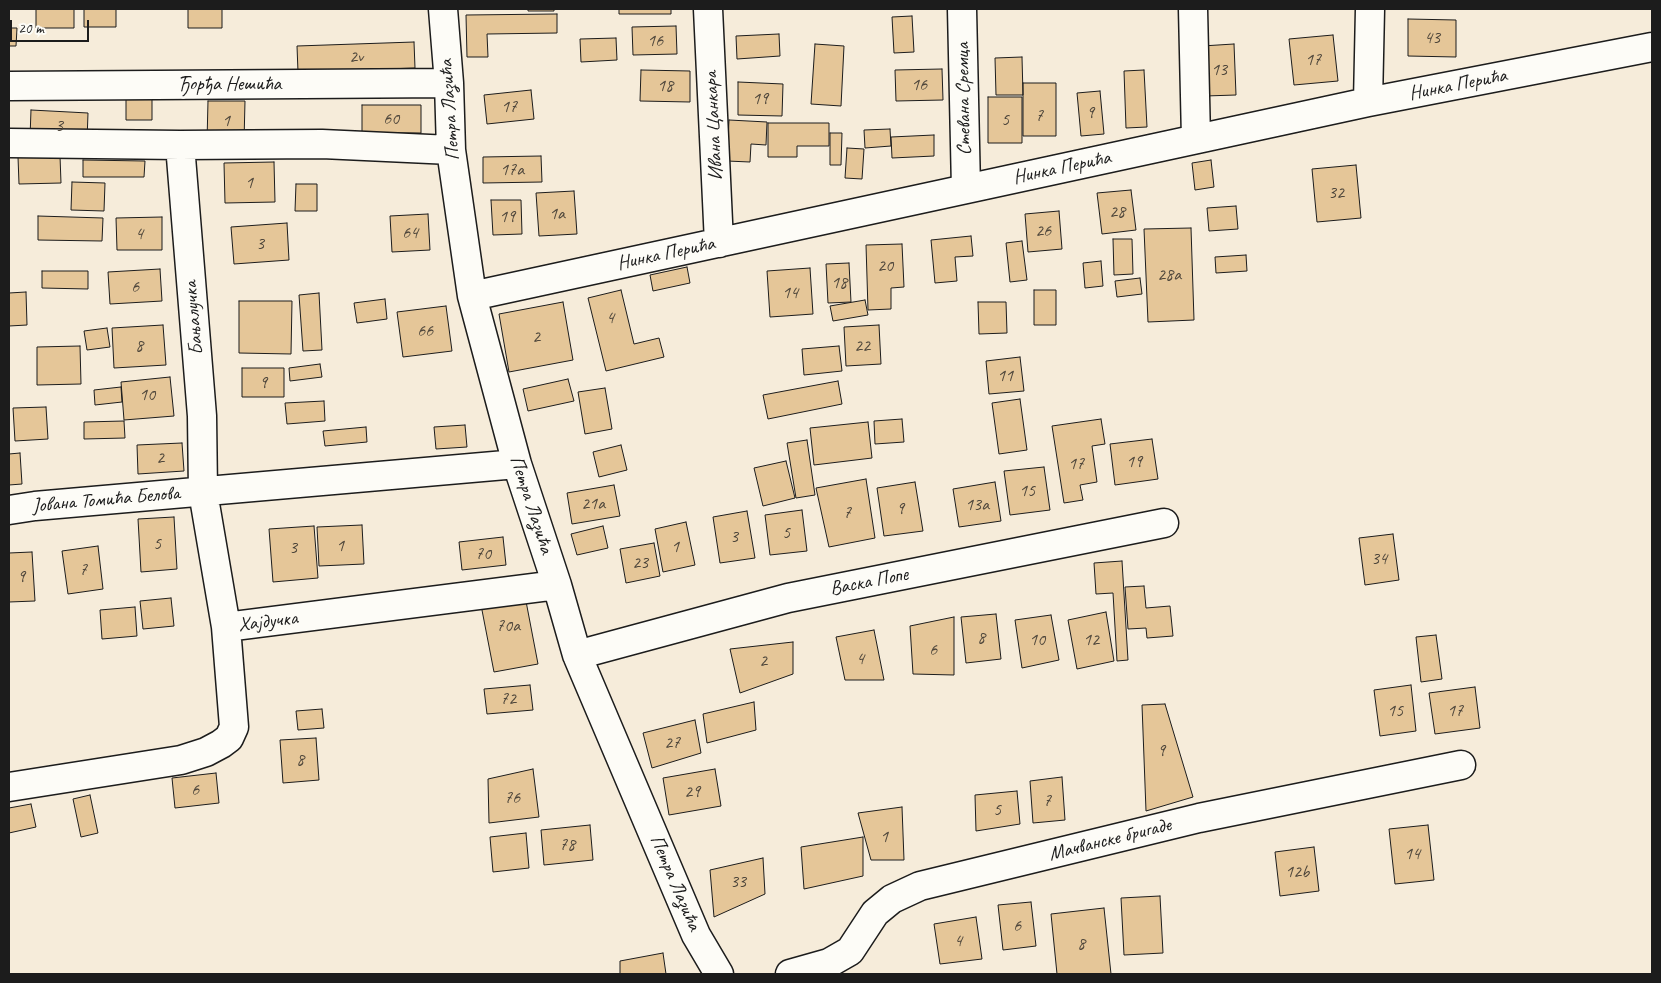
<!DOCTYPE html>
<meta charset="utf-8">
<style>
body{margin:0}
#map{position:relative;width:1661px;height:983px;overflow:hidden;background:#f6ecda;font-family:Caveat,sans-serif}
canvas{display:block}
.frame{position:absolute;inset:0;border:10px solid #1c1c1c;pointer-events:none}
.scale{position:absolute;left:10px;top:20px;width:79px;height:22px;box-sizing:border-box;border:2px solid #1c1c1c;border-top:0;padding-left:6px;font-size:15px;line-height:18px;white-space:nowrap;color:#1c1c1c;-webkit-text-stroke:4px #fdfcf7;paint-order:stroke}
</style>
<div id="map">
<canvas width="1661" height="983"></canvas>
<div class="frame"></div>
<div class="scale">20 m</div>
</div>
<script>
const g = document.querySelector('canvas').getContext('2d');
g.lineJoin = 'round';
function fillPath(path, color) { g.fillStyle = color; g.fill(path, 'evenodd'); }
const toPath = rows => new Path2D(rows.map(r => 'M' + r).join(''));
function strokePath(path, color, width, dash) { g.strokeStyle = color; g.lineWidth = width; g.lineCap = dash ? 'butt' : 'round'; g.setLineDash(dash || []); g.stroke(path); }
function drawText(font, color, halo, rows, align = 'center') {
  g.font = font + ' Caveat,sans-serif'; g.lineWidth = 5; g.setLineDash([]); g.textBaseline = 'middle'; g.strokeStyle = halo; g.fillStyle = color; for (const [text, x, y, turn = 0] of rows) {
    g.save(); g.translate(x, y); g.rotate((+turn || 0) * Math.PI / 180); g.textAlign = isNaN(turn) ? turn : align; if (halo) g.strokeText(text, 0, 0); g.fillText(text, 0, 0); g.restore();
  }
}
const building = toPath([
 [36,9,74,9,74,28,36,28,36,9],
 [84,9,116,9,116,27,84,27,84,9],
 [188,9,222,9,222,28,188,28,188,9],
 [528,9,554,9,554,11,528,11,528,9],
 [619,9,671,9,671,14,619,14,619,9],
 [557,14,557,33,487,34,488,57,467,57,466,15,557,14],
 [912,16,914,52,894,53,892,17,912,16],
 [1408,19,1456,20,1456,57,1408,56,1408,19],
 [676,26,677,54,633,55,632,27,676,26],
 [9,28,17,28,16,46,9,46,9,28],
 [779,34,780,56,737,59,736,36,779,34],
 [1333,35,1338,81,1294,85,1289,39,1333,35],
 [616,38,617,60,581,62,580,39,616,38],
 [414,42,415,68,298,72,297,46,414,42],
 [815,44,844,46,841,106,811,104,815,44],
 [1234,44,1236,95,1205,96,1202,46,1234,44],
 [1022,57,1023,95,996,95,995,58,1022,57],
 [942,69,943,100,896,101,895,70,942,69],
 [641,70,690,71,690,102,640,101,641,70],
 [1144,70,1147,127,1126,128,1124,71,1144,70],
 [738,82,783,84,782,116,738,115,738,82],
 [1023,83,1056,83,1056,136,1023,136,1023,83],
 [531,90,534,119,487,124,484,95,531,90],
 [1100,91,1104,134,1081,136,1077,93,1100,91],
 [988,97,1022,97,1022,143,988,143,988,97],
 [126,99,152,99,152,120,126,120,126,99],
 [208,101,245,101,244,142,207,142,208,101],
 [362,105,421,105,421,133,362,133,362,105],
 [31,110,88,113,87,141,30,138,31,110],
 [729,120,767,122,766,145,751,144,750,162,727,161,729,120],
 [768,123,829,123,829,146,797,146,797,157,768,157,768,123],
 [890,129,891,146,865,148,864,130,890,129],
 [830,133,842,133,841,165,830,165,830,133],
 [934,135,934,156,892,158,891,137,934,135],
 [847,148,864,149,862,179,845,178,847,148],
 [60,156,61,183,19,184,18,157,60,156],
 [541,156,542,182,483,183,483,157,541,156],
 [83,160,145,161,144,177,83,177,83,160],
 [1211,160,1214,187,1195,190,1192,163,1211,160],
 [274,162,275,202,225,203,224,163,274,162],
 [1356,165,1361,218,1317,222,1312,169,1356,165],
 [72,182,105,183,104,211,71,210,72,182],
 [296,184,317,184,317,211,295,211,296,184],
 [1131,190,1136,230,1102,234,1097,193,1131,190],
 [574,191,577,234,539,236,536,193,574,191],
 [491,200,521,200,522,234,493,235,491,200],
 [1236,206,1238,229,1209,231,1207,208,1236,206],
 [1059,211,1062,249,1028,252,1025,214,1059,211],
 [428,214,430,250,392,252,390,216,428,214],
 [38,216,103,218,102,241,38,240,38,216],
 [162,217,162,250,117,250,116,218,162,217],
 [287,223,289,260,234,264,231,227,287,223],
 [1191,228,1194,320,1148,322,1144,229,1191,228],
 [971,236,973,256,955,257,957,281,935,283,931,240,971,236],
 [1113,239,1132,239,1133,274,1114,275,1113,239],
 [1022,241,1027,280,1010,282,1006,243,1022,241],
 [902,244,904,287,891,288,891,309,868,310,866,245,902,244],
 [1246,255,1247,271,1216,273,1215,257,1246,255],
 [1101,261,1103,286,1085,288,1083,263,1101,261],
 [849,263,851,302,828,303,826,264,849,263],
 [687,267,690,283,653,291,650,275,687,267],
 [810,268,813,314,770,317,767,271,810,268],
 [160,269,162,301,110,304,108,272,160,269],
 [42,271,88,271,88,289,42,288,42,271],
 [1140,278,1142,294,1117,297,1115,281,1140,278],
 [621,290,634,344,659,338,664,357,606,371,588,298,621,290],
 [1034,290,1056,290,1056,325,1034,325,1034,290],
 [26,292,27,325,9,326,9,293,26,292],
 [319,293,322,350,303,351,299,295,319,293],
 [385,299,387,319,357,323,354,303,385,299],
 [865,300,868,315,833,321,830,306,865,300],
 [239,301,292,301,291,354,239,353,239,301],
 [563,302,573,360,509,372,499,314,563,302],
 [978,302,1006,302,1007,333,979,334,978,302],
 [446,306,452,351,403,357,397,312,446,306],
 [163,325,166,365,114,368,112,328,163,325],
 [879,325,881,364,846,366,844,327,879,325],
 [107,328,110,347,87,350,84,331,107,328],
 [80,346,81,384,37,385,37,347,80,346],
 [839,346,842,371,804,375,802,349,839,346],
 [1020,357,1024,391,989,394,986,361,1020,357],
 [320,364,322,377,290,381,289,368,320,364],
 [242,368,284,368,284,397,242,397,242,368],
 [170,377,174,416,124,420,121,382,170,377],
 [568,379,574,401,528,411,523,389,568,379],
 [838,381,842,404,768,419,763,395,838,381],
 [121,387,122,402,95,405,94,390,121,387],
 [605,388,612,429,585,434,578,392,605,388],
 [1020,399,1027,450,999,454,992,403,1020,399],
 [324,401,325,421,287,424,285,403,324,401],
 [46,407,48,439,15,441,13,408,46,407],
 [902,419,904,442,875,444,874,421,902,419],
 [1101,419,1105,444,1092,446,1097,482,1080,485,1083,500,1064,503,1052,426,1101,419],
 [124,421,125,438,84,439,84,422,124,421],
 [868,422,872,458,814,465,810,428,868,422],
 [465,425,467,447,436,449,434,427,465,425],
 [366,427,367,442,325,446,323,431,366,427],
 [1152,439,1158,479,1115,485,1110,444,1152,439],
 [807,440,815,495,796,498,787,443,807,440],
 [182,443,184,471,138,474,137,445,182,443],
 [621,445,627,470,599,477,593,452,621,445],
 [20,453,22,484,9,485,9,454,20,453],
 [786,461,795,498,763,506,754,468,786,461],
 [1044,467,1050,510,1010,515,1004,471,1044,467],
 [866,479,875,538,829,547,816,488,866,479],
 [915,482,923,531,884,536,877,488,915,482],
 [995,482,1001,521,959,527,953,489,995,482],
 [614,485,620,516,572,524,567,493,614,485],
 [802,510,807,551,770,555,765,515,802,510],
 [747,511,755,558,720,563,713,517,747,511],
 [174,517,177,569,141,572,138,519,174,517],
 [686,522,695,565,663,572,655,529,686,522],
 [362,525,364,564,319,566,317,527,362,525],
 [314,526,318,578,273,582,269,529,314,526],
 [603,526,608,548,577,555,571,534,603,526],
 [1393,534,1399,580,1365,585,1359,538,1393,534],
 [503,537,506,565,462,570,459,542,503,537],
 [654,543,660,576,626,583,620,549,654,543],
 [98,546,103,589,68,594,62,551,98,546],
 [32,552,35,601,9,602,9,553,32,552],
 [1122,561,1128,660,1117,661,1113,593,1096,594,1094,563,1122,561],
 [1144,586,1146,608,1170,606,1173,636,1147,638,1146,628,1128,629,1125,587,1144,586],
 [525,596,538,664,494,672,481,605,525,596],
 [171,598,174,626,143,629,140,601,171,598],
 [135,607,137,636,102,639,100,610,135,607],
 [1106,612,1114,661,1077,669,1068,620,1106,612],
 [996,614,1001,659,966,663,961,617,996,614],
 [1051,615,1059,660,1022,668,1015,620,1051,615],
 [954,617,954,675,913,674,910,626,954,617],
 [874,630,884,680,845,680,836,637,874,630],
 [1436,635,1442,679,1421,682,1416,637,1436,635],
 [793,642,793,674,740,693,730,649,793,642],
 [530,685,533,710,487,714,484,689,530,685],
 [1411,685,1416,731,1380,736,1374,690,1411,685],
 [1475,687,1480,728,1435,734,1429,693,1475,687],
 [754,702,756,730,707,743,703,714,754,702],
 [1165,704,1193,797,1146,811,1142,705,1165,704],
 [322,709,324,728,298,730,296,711,322,709],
 [695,720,701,753,652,768,643,733,695,720],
 [316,738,319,780,283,783,280,740,316,738],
 [533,769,539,817,489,823,488,779,533,769],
 [715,769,721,806,669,815,663,778,715,769],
 [216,773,219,803,175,808,172,778,216,773],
 [1062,777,1065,820,1033,823,1030,781,1062,777],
 [1017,791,1020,824,976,831,975,795,1017,791],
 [90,795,98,833,81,837,73,799,90,795],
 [31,804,36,827,9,833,9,808,31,804],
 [902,807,904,860,871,860,858,813,902,807],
 [590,825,593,860,544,865,541,830,590,825],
 [1428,825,1434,880,1395,884,1389,829,1428,825],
 [526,833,529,868,493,872,490,837,526,833],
 [863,837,863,876,804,889,801,847,863,837],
 [1314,847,1319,891,1280,896,1275,852,1314,847],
 [763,858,765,894,714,917,710,870,763,858],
 [1160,896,1163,953,1124,955,1121,898,1160,896],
 [1031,902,1036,946,1003,950,998,905,1031,902],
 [1104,908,1111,974,1057,974,1051,914,1104,908],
 [976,917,982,959,940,964,934,924,976,917],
 [663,953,666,974,620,974,620,961,663,953]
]);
fillPath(building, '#e5c698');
strokePath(building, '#1c1c1c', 1);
const minor = toPath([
 [443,9,449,83,451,150,472,296,517,464,557,585,577,655,696,935,719,974],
 [708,9,719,243],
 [962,9,966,189],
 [1193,9,1196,139],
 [9,86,449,83],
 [1368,102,1370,9],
 [9,143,180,145,322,144,451,150],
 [472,296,1368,102,1652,47],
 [9,510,35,506,517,464],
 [226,627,557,585],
 [577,655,788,598,1164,523],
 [9,787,181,760,206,752,221,744,229,738,234,727,226,627,203,492,202,416,180,145],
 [790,974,829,963,850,951,875,913,892,899,920,886,1199,818,1461,765]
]);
strokePath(minor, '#1c1c1c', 31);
strokePath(minor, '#fdfcf7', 28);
drawText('18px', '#4e463b', null, [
 ["43",1432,38],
 ["16",655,41],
 ["2v",356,57],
 ["17",1313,60],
 ["13",1219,70],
 ["16",919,85],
 ["18",665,86],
 ["19",760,99],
 ["17",509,107],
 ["9",1090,113],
 ["7",1039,116],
 ["60",391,119],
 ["5",1005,120],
 ["1",226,121],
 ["3",59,126],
 ["17a",512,170],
 ["1",249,183],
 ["32",1336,193],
 ["28",1117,212],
 ["1a",557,214],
 ["19",507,217],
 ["26",1043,231],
 ["64",410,233],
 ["4",139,234],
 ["3",260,244],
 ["20",885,266],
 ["28a",1169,275],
 ["18",839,283],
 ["6",135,287],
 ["14",790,293],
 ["4",610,318],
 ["66",425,331],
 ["2",536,337],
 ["8",139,346],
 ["22",862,346],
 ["11",1005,376],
 ["9",263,383],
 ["10",147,395],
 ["2",160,458],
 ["19",1134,462],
 ["17",1076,464],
 ["15",1027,491],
 ["21a",593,504],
 ["13a",977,505],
 ["9",900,509],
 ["7",847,513],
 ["5",786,533],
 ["3",734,537],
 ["5",157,544],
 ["1",340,546],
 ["1",675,547],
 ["3",293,548],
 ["70",483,554],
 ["34",1379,559],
 ["23",640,563],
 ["7",83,570],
 ["9",21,577],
 ["70a",508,626],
 ["8",981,638],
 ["10",1037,640],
 ["12",1091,640],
 ["6",933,650],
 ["4",860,659],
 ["2",763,661],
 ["72",508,699],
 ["15",1395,711],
 ["17",1455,711],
 ["27",672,743],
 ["9",1161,751],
 ["8",300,760],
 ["6",195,790],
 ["29",692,792],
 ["76",512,798],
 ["7",1047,801],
 ["5",997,810],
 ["1",884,837],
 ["78",567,845],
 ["14",1412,854],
 ["12b",1297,872],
 ["33",738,882],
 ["6",1017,926],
 ["4",958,941],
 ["8",1081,944]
]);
drawText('20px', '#1c1c1c', '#fdfcf7', [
 ["Ђорђа Нешића",229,85],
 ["Нинка Перића",1458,85,-11],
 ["Стевана Сремца",964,99,-91],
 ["Петра Лазића",450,110,-94],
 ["Ивана Цанкара",714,126,-93],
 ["Нинка Перића",1062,168,-12],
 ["Нинка Перића",666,254,-12],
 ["Бањалучка",194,318,-95],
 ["Јована Томића Белова",106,500,-5],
 ["Петра Лазића",531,505,72],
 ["Васка Попе",869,582,-11],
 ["Хајдучка",268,622,-7],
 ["Мачванске бригаде",1110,840,-14],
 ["Петра Лазића",675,883,67]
]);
</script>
